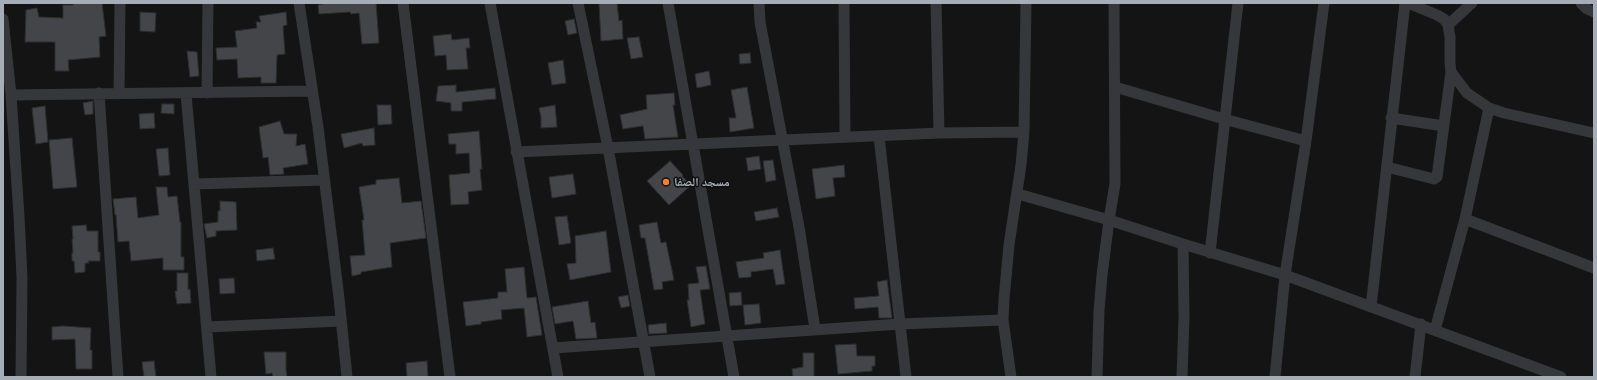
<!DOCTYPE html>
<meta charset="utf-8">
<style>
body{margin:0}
#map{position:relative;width:1597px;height:380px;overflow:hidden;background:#141415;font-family:Montserrat,sans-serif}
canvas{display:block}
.frame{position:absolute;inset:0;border:4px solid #a5aeb6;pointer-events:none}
</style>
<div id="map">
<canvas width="1597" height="380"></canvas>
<div class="frame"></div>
</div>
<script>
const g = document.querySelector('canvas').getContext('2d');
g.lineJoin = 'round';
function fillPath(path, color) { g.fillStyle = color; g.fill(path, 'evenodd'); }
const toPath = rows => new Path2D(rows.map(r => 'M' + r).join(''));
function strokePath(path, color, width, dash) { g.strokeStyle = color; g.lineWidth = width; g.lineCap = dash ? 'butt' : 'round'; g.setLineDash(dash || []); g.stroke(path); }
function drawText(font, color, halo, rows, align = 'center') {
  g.font = font + ' Montserrat,"Noto Naskh Arabic",sans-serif'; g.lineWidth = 3; g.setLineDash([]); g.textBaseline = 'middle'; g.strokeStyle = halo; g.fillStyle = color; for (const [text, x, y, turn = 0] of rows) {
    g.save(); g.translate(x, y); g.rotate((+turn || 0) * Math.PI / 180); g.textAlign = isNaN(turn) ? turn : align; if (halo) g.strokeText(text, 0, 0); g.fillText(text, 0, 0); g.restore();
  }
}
const building = toPath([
 [73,3,102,3,106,36,99,37,100,57,68,60,69,71,55,71,55,42,25,42,26,10,37,8,39,17,63,18,63,5,73,5,73,3],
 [327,3,376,3,379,43,362,44,359,13,351,14,350,12,319,14,318,5,327,3],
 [599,3,617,3,619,21,622,20,623,39,601,41,599,3],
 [140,12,156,13,155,32,140,31,140,12],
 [286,12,287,25,283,26,285,54,277,55,276,83,261,83,261,77,238,78,237,59,217,60,216,48,237,47,235,31,257,28,256,22,261,22,259,16,286,12],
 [574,19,577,33,568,35,565,21,574,19],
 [451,34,452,40,469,38,470,48,466,48,468,69,447,70,446,55,435,56,433,36,451,34],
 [639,37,643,57,631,59,627,38,639,37],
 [187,51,197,52,199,76,190,77,187,51],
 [750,53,751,63,740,64,739,54,750,53],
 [563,60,566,83,552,85,548,63,563,60],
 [709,71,711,85,697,88,695,74,709,71],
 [456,85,456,92,495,88,496,99,462,102,462,111,451,111,451,103,436,101,438,86,456,85],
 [747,87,754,128,730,132,729,118,736,118,731,90,747,87],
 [674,93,675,105,673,105,678,137,645,139,643,126,623,129,620,115,647,109,646,95,674,93],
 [93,101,93,114,85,115,83,103,93,101],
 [162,104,174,104,174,114,161,113,162,104],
 [377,105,391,105,392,124,378,125,377,105],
 [555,105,557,127,541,128,541,117,539,108,555,105],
 [45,106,48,142,36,144,32,108,45,106],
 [154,113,155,128,140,129,139,114,154,113],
 [280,121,284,134,297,134,296,146,305,144,308,164,283,168,284,174,270,175,268,157,263,158,259,127,280,121],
 [374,128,375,145,363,146,362,143,344,148,341,134,374,128],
 [479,131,482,169,480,169,482,190,468,192,469,204,451,205,449,175,470,173,469,153,456,154,456,144,449,144,448,134,479,131],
 [72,138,77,187,53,189,49,140,72,138],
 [168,148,170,175,159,176,156,149,168,148],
 [759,156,761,169,748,171,746,158,759,156],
 [773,160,776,180,766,182,763,161,773,160],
 [670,161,683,175,682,176,689,183,689,187,669,205,647,181,670,161],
 [844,165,845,177,833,178,835,196,816,199,812,169,844,165],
 [573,174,576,194,552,198,549,177,573,174],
 [399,178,402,203,421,201,426,238,390,243,392,267,361,272,361,274,352,276,350,256,365,255,362,220,364,220,359,187,376,184,376,180,399,178],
 [156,187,167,187,168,197,177,196,180,222,181,222,181,257,184,257,184,270,163,270,163,258,131,261,129,241,118,242,116,215,115,215,113,199,136,197,138,218,159,215,156,187],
 [220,201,236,202,237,230,216,231,216,236,207,238,204,224,218,222,218,211,220,211,220,201],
 [777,208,779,217,756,221,754,212,777,208],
 [567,216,571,243,559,245,555,217,567,216],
 [657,222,661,243,666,242,674,280,662,282,663,289,654,290,645,238,641,238,639,225,657,222],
 [86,225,87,231,98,231,98,252,100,252,100,261,88,261,89,263,85,263,85,272,75,273,74,261,72,261,72,253,73,253,72,239,73,239,72,226,86,225],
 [606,231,611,272,570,280,567,264,576,263,575,236,606,231],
 [273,248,275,259,257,261,256,250,273,248],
 [780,250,785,284,776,285,773,269,751,272,751,277,739,278,736,262,764,258,763,253,780,250],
 [706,266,710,289,700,290,705,324,691,327,687,300,689,300,688,284,699,283,696,267,706,266],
 [524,267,527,298,536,297,542,335,527,337,524,308,501,310,502,319,481,322,481,324,466,326,463,302,498,298,498,292,507,292,505,269,524,267],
 [177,273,188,273,188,290,190,289,191,303,177,304,175,291,177,291,177,273],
 [234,278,235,293,220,294,219,279,234,278],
 [887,280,892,318,879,318,878,307,855,309,854,298,879,296,877,282,887,280],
 [741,292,742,305,730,306,729,293,741,292],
 [628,295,630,306,621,308,618,297,628,295],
 [588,301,591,323,595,322,597,338,576,339,573,321,555,324,552,307,588,301],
 [759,304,761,323,745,325,743,305,759,304],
 [666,323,667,333,649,334,648,325,666,323],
 [63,326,91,328,90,350,92,350,92,369,76,369,75,339,52,340,52,327,63,326],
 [856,344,857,356,875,356,875,366,872,366,872,371,838,374,835,345,856,344],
 [264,352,286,352,286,370,287,377,273,377,272,373,266,374,264,352],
 [803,353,814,353,814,377,793,377,792,369,803,367,803,353],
 [154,361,156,377,144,377,142,362,154,361],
 [427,361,428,377,407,377,406,363,427,361]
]);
fillPath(building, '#434548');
strokePath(building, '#2e2e31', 1);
strokePath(toPath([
 [299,3,318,127,339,298,347,377],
 [403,3,450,377],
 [490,3,558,377],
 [578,3,608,148,650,377],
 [668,3,734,377],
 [759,3,760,22,799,227,815,329],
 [844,3,845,137],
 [936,3,939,133],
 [1114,3,1115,184,1109,220,1183,244,1285,275,1561,377],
 [1581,3,1587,9,1594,12],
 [3,19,11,95,19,216,22,278,21,377],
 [1448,25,1472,3],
 [1451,72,1467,93,1489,108,1504,113,1594,133],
 [1115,87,1224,119,1306,141],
 [99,93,118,377],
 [207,93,208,3],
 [119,94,120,3],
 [186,94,211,377],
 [11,95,312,91],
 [1391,118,1444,126],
 [879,136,906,377],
 [516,152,939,133,1024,132],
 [1387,167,1434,179,1437,177,1451,72,1450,63,1450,37,1448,25,1444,19,1437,15,1408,3],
 [195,184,324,180],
 [1018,194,1109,220,1102,275,1099,311,1097,377],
 [1465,219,1594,268],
 [1210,253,1238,3],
 [1371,307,1405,3],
 [207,327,341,321],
 [1435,330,1465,219,1489,108],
 [553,348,900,324,1003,320],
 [1011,377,1003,320,1004,299,1009,245,1021,165,1024,132,1026,3],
 [1182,377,1184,318,1183,244],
 [1275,377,1285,275,1306,141,1324,3],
 [1415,377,1421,324]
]), '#35373a', 11);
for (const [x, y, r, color] of [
 [666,182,4,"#f37f2e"]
]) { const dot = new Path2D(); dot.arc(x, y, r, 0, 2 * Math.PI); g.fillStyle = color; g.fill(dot); strokePath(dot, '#0f0f10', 1.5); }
drawText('bold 12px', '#a5aeb6', '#0f0f10', [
 ["مسجد الصفا",674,182]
], 'left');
</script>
